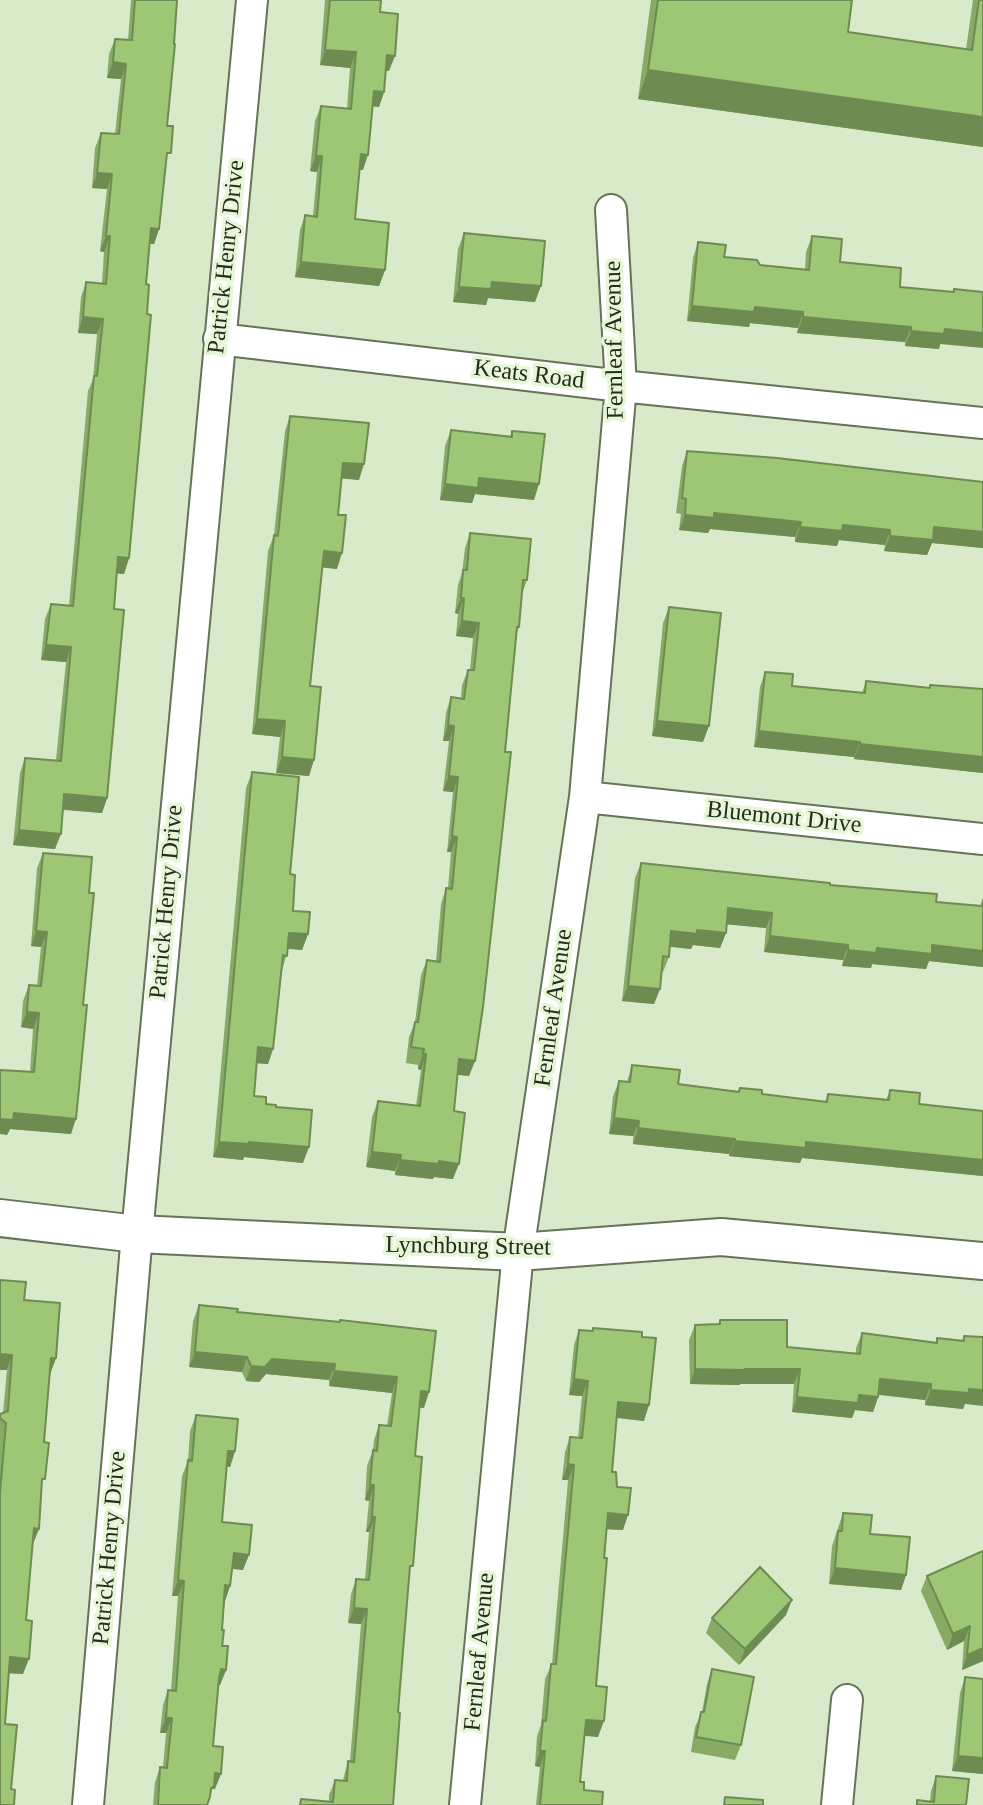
<!DOCTYPE html>
<style>
body{margin:0}
canvas{display:block;background:#d8eaca}
</style>
<canvas width="983" height="1805"></canvas>
<script>
const g = document.querySelector('canvas').getContext('2d');
g.lineJoin = 'round';
const toPath = rows => new Path2D(rows.map(r => 'M' + r).join(''));
function strokePath(path, color, width, dash) { g.strokeStyle = color; g.lineWidth = width; g.lineCap = dash ? 'butt' : 'round'; g.setLineDash(dash || []); g.stroke(path); }
function fillPath(path, color) { g.fillStyle = color; g.fill(path, 'evenodd'); }
function drawText(font, color, halo, rows, align = 'center') {
  g.font = font + ' Georgia,serif'; g.lineWidth = 7; g.setLineDash([]); g.textBaseline = 'middle'; g.strokeStyle = halo; g.fillStyle = color; for (const [text, x, y, turn = 0] of rows) {
    g.save(); g.translate(x, y); g.rotate((+turn || 0) * Math.PI / 180); g.textAlign = isNaN(turn) ? turn : align; if (halo) g.strokeText(text, 0, 0); g.fillText(text, 0, 0); g.restore();
  }
}
const minor = toPath([
 [219,339,621,386,983,423],
 [585,797,983,839],
 [88,1805,137,1234,252,0],
 [465,1805,518,1252,585,797,621,386,611,210],
 [837,1805,847,1700]
]);
const tertiary = toPath([
 [0,1218,137,1234,518,1252,721,1237,983,1261]
]);
strokePath(minor, '#657358', 34);
strokePath(tertiary, '#657358', 40);
strokePath(minor, '#fff', 30);
strokePath(tertiary, '#fff', 36);
fillPath(toPath([
 [131,0,177,0,167,126,165,167,159,229,154,244,150,244,146,284,129,558,124,574,117,573,114,609,107,798,102,813,63,810,55,849,13,845,20,773,25,758,56,760,66,662,41,660,45,619,51,604,69,605,88,391,93,379,97,334,78,333,81,297,86,282,102,283,104,252,100,251,107,189,92,188,95,148,101,133,115,134,121,79,107,78,109,54,115,39,128,40],
 [325,0,381,0,380,12,389,71,386,71,384,92,379,107,373,106,363,170,359,170,355,219,385,270,379,286,295,277,300,230,305,215,313,216,317,172,310,171,315,121,321,106,347,108,350,68,320,65],
 [651,0,852,0,848,32,966,49,973,0,983,0,983,147,638,99],
 [464,233,535,302,488,298,486,305,453,302,458,249],
 [812,236,840,262,900,287,953,292,954,289,939,349,905,346,905,342,797,333,798,328,750,323,749,327,687,321,693,258,698,242,724,257,760,265,805,269,806,252],
 [290,416,359,480,341,478,338,515,337,569,322,567,310,686,309,776,276,773,280,737,252,734,268,551,274,535,285,431],
 [451,430,510,436,512,431,534,500,475,494,472,503,440,500,445,446],
 [687,451,983,482,983,548,932,543,927,555,884,551,885,545,839,540,837,546,795,542,795,537,710,529,708,533,679,530,681,514,676,513,682,466],
 [470,533,527,580,522,594,519,627,516,634,469,1076,457,1075,454,1111,453,1179,434,1177,433,1179,395,1175,395,1171,366,1167,372,1117,378,1101,416,1106,421,1070,418,1069,418,1065,406,1063,409,1037,415,1022,421,975,427,960,436,961,441,904,446,888,448,888,451,852,447,852,453,792,443,791,449,741,443,741,446,713,451,697,461,698,462,685,468,670,470,670,473,638,456,636,458,614,455,613,458,585,462,573,465,548],
 [669,607,703,742,652,736,663,623],
 [765,672,792,686,862,693,866,681,929,688,983,689,983,773,854,759,854,757,754,747,760,687],
 [252,772,290,874,293,911,308,934,302,950,288,949,282,971,273,1049,268,1064,257,1063,254,1096,266,1104,303,1163,244,1157,243,1160,213,1157,246,788],
 [43,853,71,1134,10,1129,7,1135,30,1072,33,1029,21,1027,23,1001,29,985,37,986,41,947,31,946,37,868],
 [641,863,830,885,936,902,980,906,983,900,983,967,929,961,926,969,872,964,871,968,842,966,843,960,764,952,766,928,727,924,726,933,720,948,693,945,691,949,670,947,669,957,663,972,661,972,660,989,654,1004,622,1001,635,878],
 [632,1065,678,1084,738,1091,740,1088,762,1094,825,1102,828,1094,886,1100,890,1090,919,1104,983,1111,983,1176,802,1158,800,1163,729,1156,729,1154,633,1144,633,1136,609,1134,613,1096,619,1081,627,1082],
 [24,1300,56,1358,50,1374,44,1442,39,1529,32,1544,23,1674,9,1673,5,1724,11,1789,0,1805,0,1414,3,1413,7,1370],
 [199,1305,237,1312,339,1322,424,1408,420,1407,415,1456,409,1578,398,1712,393,1805,299,1805,301,1799,329,1802,329,1795,335,1780,343,1780,348,1761,350,1761,361,1624,348,1623,351,1594,356,1579,365,1579,369,1532,366,1532,369,1501,365,1500,367,1466,373,1450,374,1440,379,1425,387,1426,392,1393,329,1386,329,1380,266,1374,259,1382,246,1381,242,1372,189,1367,193,1321],
 [720,1320,787,1347,856,1353,856,1348,862,1333,936,1342,937,1338,962,1341,964,1336,965,1404,963,1409,925,1405,925,1400,879,1395,873,1412,855,1410,852,1418,792,1412,794,1384,740,1384,740,1385,690,1384,689,1340,695,1325,718,1324],
 [593,1328,644,1421,616,1418,612,1472,617,1487,623,1530,607,1529,596,1686,598,1737,584,1736,580,1782,584,1790,602,1805,536,1805,540,1767,535,1766,537,1736,541,1725,545,1679,552,1664,568,1480,562,1480,565,1452,570,1437,578,1438,582,1396,569,1395,574,1345,579,1330,592,1331],
 [196,1415,235,1451,230,1467,226,1466,222,1522,243,1570,232,1569,230,1586,225,1601,222,1630,226,1670,220,1685,219,1685,213,1746,215,1789,212,1789,207,1805,153,1805,155,1782,160,1767,163,1767,166,1733,160,1733,163,1705,168,1690,171,1690,178,1596,172,1596,182,1476,188,1461,190,1431],
 [843,1513,870,1534,906,1575,901,1590,829,1584,832,1546],
 [983,1551,983,1661,962,1670,964,1641,947,1650,921,1591,927,1576],
 [786,1615,739,1665,706,1633,712,1618],
 [712,1669,741,1745,735,1760,691,1752,695,1727,702,1712,707,1684],
 [965,1677,983,1774,952,1771,960,1693],
 [936,1776,966,1805,930,1801,931,1791]
]), '#87aa65');
fillPath(toPath([
 [325,50,356,52,350,68,320,65],
 [387,55,395,56,389,71,382,70],
 [113,62,126,64,121,79,107,78],
 [648,70,983,117,983,147,638,99],
 [374,91,384,92,379,107,369,106],
 [361,154,368,155,363,170,355,169],
 [316,156,322,156,317,172,310,171],
 [97,173,112,174,107,189,92,188],
 [151,228,159,229,154,244,146,243],
 [106,236,110,236,104,252,100,251],
 [301,262,385,270,379,286,295,277],
 [492,282,541,286,535,302,488,298,486,305,453,302,459,287],
 [692,306,755,307,803,312,798,328,750,323,749,327,687,321],
 [83,317,103,319,97,334,78,333],
 [803,317,911,327,905,342,797,333],
 [945,329,983,333,983,348,940,344,939,349,905,346,911,331],
 [343,463,364,464,359,480,337,478],
 [479,478,539,484,534,500,475,494,472,503,440,500,445,484],
 [714,513,801,522,795,537,710,529,708,533,679,530,685,515],
 [843,525,890,530,885,545,839,540,837,546,795,542,800,527],
 [934,527,983,532,983,548,932,543,927,555,884,551,890,536],
 [324,551,342,553,337,569,318,567],
 [118,557,129,558,124,574,112,573],
 [461,598,464,598,458,614,455,613],
 [462,621,479,623,473,638,456,636],
 [46,645,71,647,66,662,41,660],
 [257,719,285,721,280,737,252,734],
 [657,721,709,726,703,742,652,736],
 [448,725,454,726,449,741,443,741],
 [759,731,860,742,854,757,754,747],
 [860,744,983,757,983,773,854,759],
 [282,757,314,760,309,776,276,773],
 [449,776,458,777,453,792,443,791],
 [64,794,107,798,102,813,59,809],
 [19,830,61,834,55,849,13,845],
 [452,836,457,837,451,852,447,852],
 [728,908,772,913,766,928,723,924],
 [697,930,726,933,720,948,693,945,691,949,666,946,671,931],
 [36,931,47,932,41,947,31,946],
 [289,933,308,934,302,950,284,948],
 [770,936,848,945,843,960,764,952],
 [932,945,983,951,983,967,929,961,926,969,872,964,871,968,842,966,848,950],
 [628,986,660,989,654,1004,622,1001],
 [27,1012,39,1013,33,1029,21,1027],
 [258,1047,273,1049,268,1064,253,1063],
 [423,1054,426,1054,421,1070,418,1069],
 [459,1059,475,1061,469,1076,454,1074],
 [14,1113,76,1119,71,1134,10,1129,7,1135,0,1134,0,1119],
 [614,1118,639,1121,633,1136,609,1134],
 [638,1128,735,1139,729,1154,633,1144],
 [735,1141,806,1142,983,1160,983,1176,802,1158,800,1163,729,1156],
 [219,1142,249,1142,309,1147,303,1163,244,1157,243,1160,213,1157],
 [372,1152,401,1155,395,1171,366,1167],
 [400,1160,439,1161,459,1164,453,1179,434,1177,433,1179,395,1175],
 [195,1352,247,1357,242,1372,189,1367],
 [0,1354,12,1355,7,1370,0,1370],
 [51,1358,56,1358,50,1374],
 [272,1359,335,1364,329,1380,266,1374,259,1382,246,1381,251,1366],
 [695,1369,800,1369,794,1384,740,1384,740,1385,690,1384],
 [334,1371,397,1377,392,1393,329,1386],
 [574,1379,588,1381,582,1396,569,1395],
 [880,1379,931,1384,925,1400,874,1394],
 [969,1389,983,1390,983,1406,965,1404,963,1409,925,1405,931,1390],
 [421,1391,429,1392,424,1408,415,1407],
 [859,1395,878,1397,873,1412,855,1410,852,1418,792,1412,797,1397],
 [618,1402,649,1405,644,1421,612,1417],
 [228,1451,235,1451,230,1467,222,1466],
 [568,1464,574,1465,568,1480,562,1480],
 [370,1485,374,1485,369,1501,365,1500],
 [608,1513,628,1515,623,1530,602,1529],
 [372,1517,375,1517,369,1532,366,1532],
 [34,1528,39,1529,33,1544,28,1543],
 [234,1553,249,1555,243,1570,228,1568],
 [835,1568,906,1575,901,1590,829,1584],
 [178,1580,184,1581,178,1596,172,1596],
 [225,1585,230,1586,225,1601],
 [792,1600,786,1615,739,1665,745,1649],
 [354,1608,367,1609,361,1624,348,1623],
 [970,1626,964,1641,947,1650,953,1634],
 [983,1648,983,1661,962,1670,967,1655],
 [10,1657,29,1659,23,1674,5,1673],
 [221,1669,226,1670,220,1685,215,1684],
 [166,1718,172,1718,166,1733,160,1733],
 [586,1720,604,1721,598,1737,580,1735],
 [540,1751,545,1751,540,1767,535,1766],
 [958,1756,983,1758,983,1774,952,1771],
 [215,1773,221,1774,215,1789,212,1789,208,1801]
]), '#6e8b52');
const building = toPath([
 [135,0,177,0,174,44,175,44,167,126,173,126,171,153,167,153,159,229,151,228,146,284,149,285,147,314,151,315,129,558,118,557,114,609,124,610,107,798,64,794,61,834,19,830,25,758,61,761,71,647,46,645,51,604,73,606,94,376,97,376,103,319,83,317,86,282,106,284,110,236,106,236,112,174,97,173,101,133,119,134,126,64,113,62,115,39,132,40,135,0],
 [330,0,381,0,380,12,398,14,395,56,387,55,384,92,374,91,368,155,361,154,355,219,389,223,385,270,301,262,305,215,317,217,322,156,316,156,321,106,351,109,356,52,325,50,330,0],
 [658,0,852,0,848,32,972,50,979,0,983,0,983,117,648,70,658,0],
 [464,233,545,241,541,286,492,282,491,289,459,287,464,233],
 [812,236,842,239,840,262,901,268,900,287,954,292,954,289,983,292,983,333,945,329,944,334,911,331,911,327,803,317,803,312,755,307,754,312,692,306,698,242,726,245,724,257,757,260,760,265,809,270,812,236],
 [290,416,369,423,364,464,343,463,338,515,346,515,342,553,324,551,310,686,321,687,314,760,282,757,285,721,257,719,274,535,278,536,290,416],
 [451,430,512,437,512,431,545,434,539,484,479,478,478,488,445,484,451,430],
 [687,451,777,458,983,482,983,532,934,527,933,540,890,536,890,530,843,525,842,531,800,527,801,522,714,513,714,518,685,515,686,499,682,498,687,451],
 [470,533,531,539,527,580,523,580,519,627,517,627,505,752,511,752,483,1007,475,1061,459,1059,454,1111,465,1113,459,1164,439,1161,438,1164,400,1160,401,1155,372,1152,378,1101,420,1106,426,1054,423,1054,424,1049,411,1047,415,1022,418,1022,427,960,440,962,446,888,452,889,457,837,452,836,458,777,449,776,454,726,448,725,451,697,464,699,468,670,474,670,479,623,462,621,464,598,461,598,463,570,467,570,470,533],
 [669,607,721,613,709,726,657,721,669,607],
 [765,672,793,674,792,686,865,693,866,681,930,688,930,685,983,689,983,757,860,744,860,742,759,731,765,672],
 [252,772,299,777,290,874,295,875,293,911,310,912,308,934,289,933,287,956,283,955,273,1049,258,1047,254,1096,266,1097,266,1104,276,1105,276,1107,312,1110,309,1147,249,1142,249,1144,219,1142,252,772],
 [43,853,92,857,89,893,94,893,83,1005,87,1005,76,1119,14,1113,13,1120,0,1119,0,1070,34,1072,39,1013,27,1012,29,985,41,986,47,932,36,931,43,853],
 [641,863,830,883,830,885,937,894,936,902,982,906,983,900,983,951,932,945,932,954,877,948,876,953,848,950,848,945,770,936,772,913,728,908,726,933,697,930,697,934,671,931,669,957,663,956,660,989,628,986,641,863],
 [632,1065,680,1070,678,1084,739,1092,740,1088,762,1090,762,1094,827,1102,828,1094,889,1100,890,1090,920,1093,919,1104,983,1111,983,1160,806,1142,806,1148,735,1141,735,1139,638,1128,639,1121,614,1118,619,1081,630,1082,632,1065],
 [0,1280,26,1282,24,1300,60,1303,56,1358,51,1358,44,1442,49,1443,45,1479,42,1479,39,1529,34,1528,26,1620,32,1621,29,1659,10,1657,5,1724,17,1725,11,1789,15,1790,14,1805,0,1805,0,1493,6,1423,0,1418,0,1414,8,1411,12,1355,0,1354,0,1280],
 [199,1305,238,1309,237,1312,340,1322,340,1320,436,1331,429,1392,421,1391,415,1456,422,1457,413,1566,410,1566,398,1712,400,1713,393,1805,300,1805,301,1799,333,1802,335,1780,347,1781,348,1761,354,1762,367,1609,354,1608,356,1579,369,1580,375,1517,372,1517,374,1485,370,1485,373,1450,377,1451,379,1425,391,1426,397,1377,334,1371,335,1364,272,1359,265,1367,251,1366,247,1357,195,1352,199,1305],
 [720,1320,787,1320,787,1347,860,1354,862,1333,937,1343,937,1338,964,1341,964,1336,983,1337,983,1390,969,1389,969,1393,931,1390,931,1384,880,1379,878,1397,859,1395,858,1403,797,1397,800,1369,745,1369,745,1370,695,1369,695,1325,720,1324,720,1320],
 [593,1328,642,1332,642,1337,656,1338,649,1405,618,1402,612,1472,616,1472,617,1487,631,1488,628,1515,608,1513,604,1558,607,1558,596,1686,607,1687,604,1721,586,1720,580,1782,584,1782,584,1790,603,1792,602,1805,540,1805,545,1751,540,1751,543,1720,546,1721,551,1664,556,1664,574,1465,568,1464,570,1437,582,1438,588,1381,574,1379,579,1330,593,1331,593,1328],
 [196,1415,238,1419,235,1451,228,1451,222,1522,252,1525,249,1555,234,1553,230,1586,225,1585,222,1630,224,1630,222,1646,228,1646,226,1670,221,1669,219,1678,213,1746,223,1747,221,1774,215,1773,214,1786,211,1788,210,1797,207,1805,158,1805,160,1767,167,1768,172,1718,166,1718,168,1690,176,1691,184,1581,178,1580,188,1460,192,1461,196,1415],
 [843,1513,872,1515,870,1534,910,1537,906,1575,835,1568,838,1531,842,1531,843,1513],
 [983,1551,983,1648,967,1655,970,1626,953,1634,927,1576,983,1551],
 [760,1567,792,1600,745,1649,712,1618,760,1567],
 [712,1669,754,1677,741,1745,696,1737,701,1712,704,1712,712,1669],
 [965,1677,983,1679,983,1758,958,1756,965,1677],
 [936,1776,969,1779,966,1805,917,1805,917,1800,934,1802,936,1776],
 [725,1797,763,1800,763,1805,724,1805,725,1797]
]);
fillPath(building, '#9dc675');
strokePath(building, '#6e8b52', 2);
drawText('24px', '#252b1f', '#e6f7d7', [
 ["Patrick Henry Drive",227,257,-84],
 ["Fernleaf Avenue",615,340,-91],
 ["Keats Road",529,375,7],
 ["Bluemont Drive",784,818,6],
 ["Patrick Henry Drive",167,902,-85],
 ["Fernleaf Avenue",554,1008,-82],
 ["Lynchburg Street",468,1247,1],
 ["Patrick Henry Drive",110,1548,-85],
 ["Fernleaf Avenue",480,1652,-85]
]);
</script>
